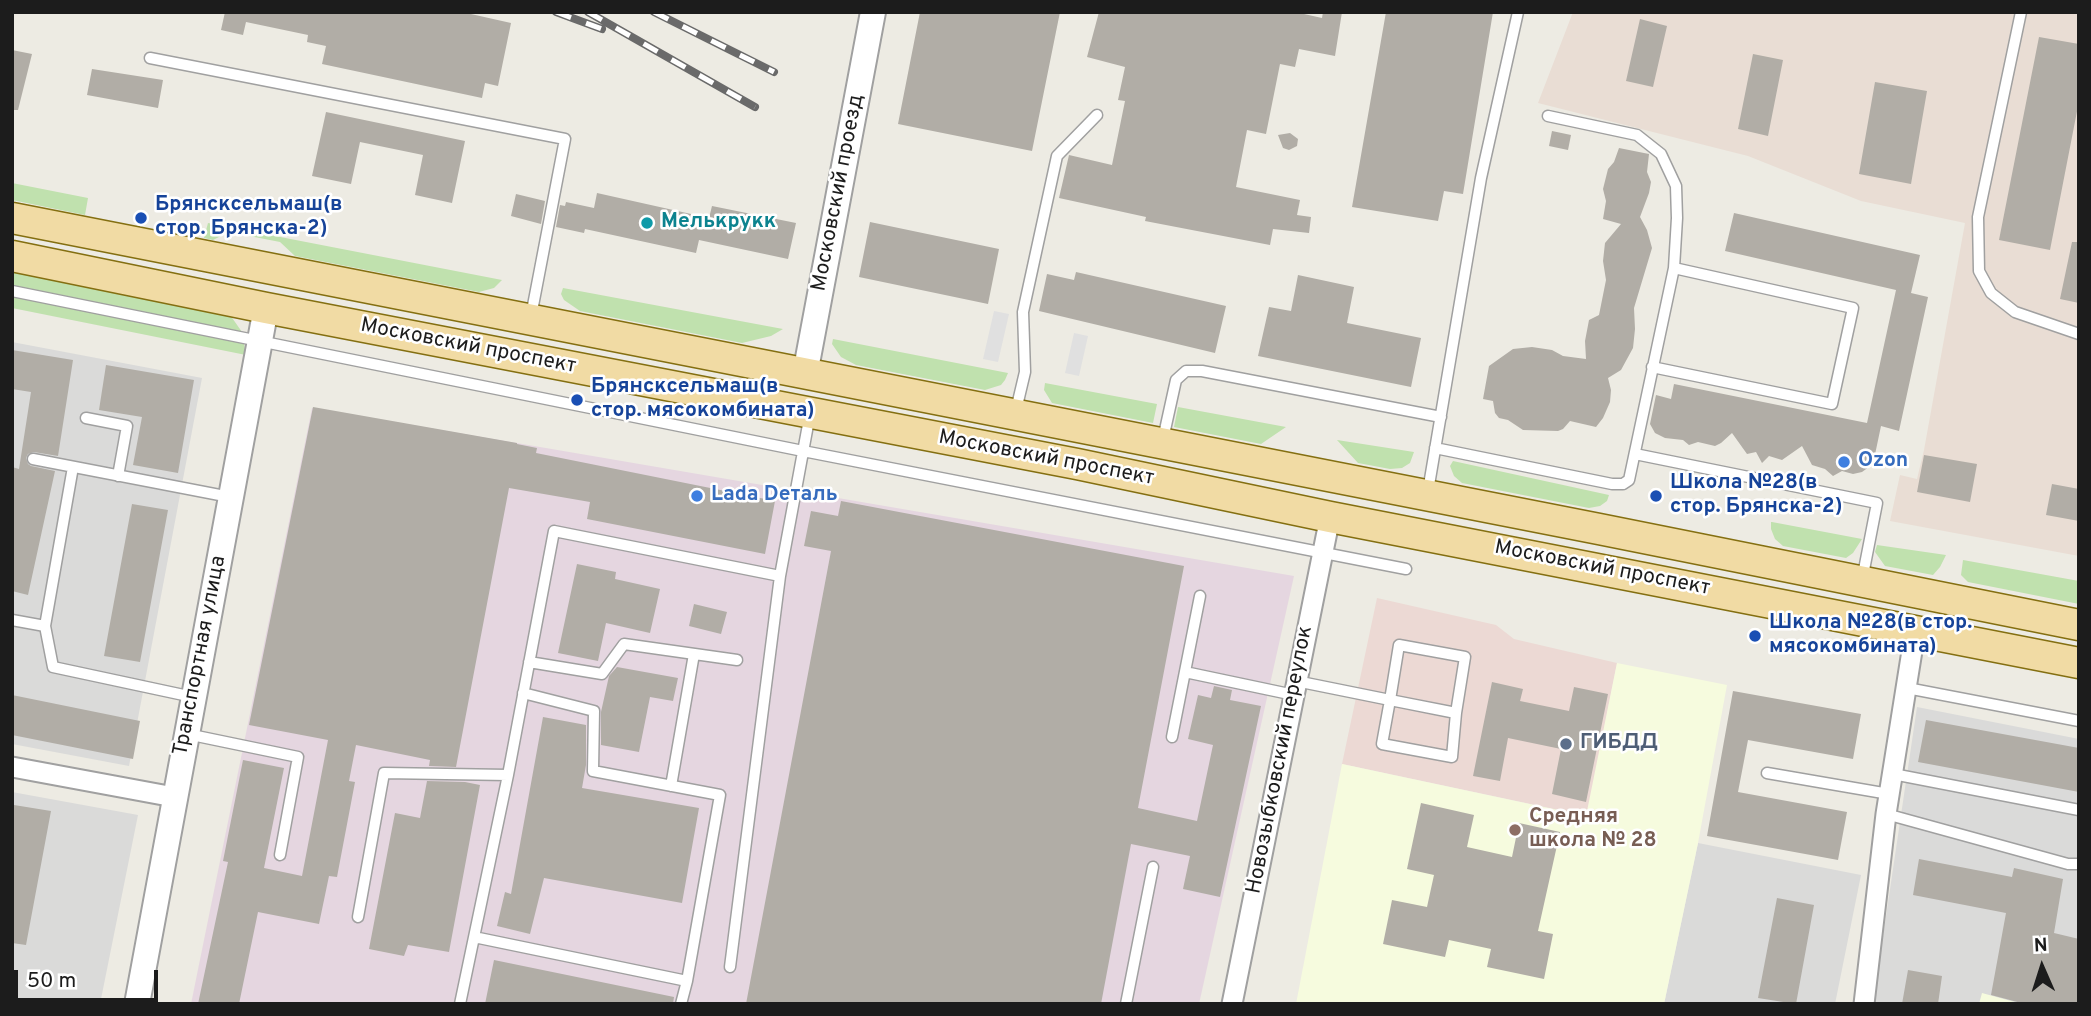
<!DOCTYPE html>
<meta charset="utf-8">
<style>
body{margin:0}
#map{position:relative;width:2091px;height:1016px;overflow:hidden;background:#edebe3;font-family:Overpass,sans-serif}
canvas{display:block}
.frame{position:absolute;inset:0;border:14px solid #1c1c1c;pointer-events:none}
.north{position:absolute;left:2007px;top:932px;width:70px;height:70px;-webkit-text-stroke:5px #fff;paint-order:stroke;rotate:357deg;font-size:19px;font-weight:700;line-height:28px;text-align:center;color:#1c1c1c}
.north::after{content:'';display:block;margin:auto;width:24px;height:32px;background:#1c1c1c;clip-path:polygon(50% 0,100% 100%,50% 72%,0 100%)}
.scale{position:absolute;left:14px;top:970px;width:144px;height:32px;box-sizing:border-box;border:4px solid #1c1c1c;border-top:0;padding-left:9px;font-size:21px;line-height:24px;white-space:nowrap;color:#1c1c1c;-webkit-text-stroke:5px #fff;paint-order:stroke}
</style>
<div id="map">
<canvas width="2091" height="1016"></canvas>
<div class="frame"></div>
<div class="north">N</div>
<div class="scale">50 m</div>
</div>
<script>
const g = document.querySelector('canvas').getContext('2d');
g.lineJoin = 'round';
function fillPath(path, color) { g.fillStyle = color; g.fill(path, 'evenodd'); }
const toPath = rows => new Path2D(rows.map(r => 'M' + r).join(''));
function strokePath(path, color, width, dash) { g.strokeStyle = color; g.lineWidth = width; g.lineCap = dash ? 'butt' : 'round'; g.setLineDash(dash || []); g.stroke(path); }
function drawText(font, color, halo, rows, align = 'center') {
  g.font = font + ' Overpass,sans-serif'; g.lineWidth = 5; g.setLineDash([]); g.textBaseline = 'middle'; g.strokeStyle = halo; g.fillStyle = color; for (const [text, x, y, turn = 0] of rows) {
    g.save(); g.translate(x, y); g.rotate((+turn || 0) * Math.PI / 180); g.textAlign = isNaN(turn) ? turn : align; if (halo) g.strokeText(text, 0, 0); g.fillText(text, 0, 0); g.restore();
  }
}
fillPath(toPath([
 [12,342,202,378,129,766,12,744],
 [1917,707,2079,739,2079,1004,1873,1004],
 [12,792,138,815,100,1004,12,1004],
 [1698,843,1861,875,1835,1004,1664,1004]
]), '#dadad9');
fillPath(toPath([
 [1377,598,1496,625,1514,639,1617,663,1587,816,1342,764]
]), '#ecd9d4');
fillPath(toPath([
 [312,408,1294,576,1199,1004,191,1004]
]), '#e5d6e0');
fillPath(toPath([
 [1617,663,1727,685,1698,843,1664,1004,1296,1004,1342,764,1586,816],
 [1982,993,2022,1004,1979,1004]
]), '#f6fbde');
fillPath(toPath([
 [1573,12,2079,12,2079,556,1890,521,1900,475,1917,479,1924,450,1965,223,1861,201,1748,156,1538,103]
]), '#e9ddd4');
fillPath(toPath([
 [12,183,88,198,85,215,12,200],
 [208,223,502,280,494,288,479,292,295,256,280,242,229,232,213,240,204,238],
 [12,269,228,312,242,332,246,355,12,308],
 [563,288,783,329,771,336,742,343,580,311,564,300,561,294],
 [833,339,1008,373,1005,380,1001,385,985,390,856,365,841,357,832,344],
 [1045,383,1157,404,1153,423,1052,403,1044,390],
 [1178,407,1286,427,1261,444,1174,427],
 [1337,440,1414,452,1410,463,1402,468,1390,469,1358,463],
 [1453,461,1609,495,1607,501,1600,506,1589,508,1462,483,1454,476,1450,466],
 [1771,522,1772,522,1862,539,1853,553,1846,558,1783,546,1775,539,1771,529],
 [1877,545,1946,555,1940,567,1933,575,1885,566,1875,552],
 [1963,560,2079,581,2079,604,1968,582,1961,575]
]), '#c0e1ae');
fillPath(toPath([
 [994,311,1009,314,998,362,983,359],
 [1074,333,1088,336,1079,376,1065,373]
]), '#e0e0e0');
fillPath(toPath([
 [225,12,462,12,511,23,498,86,485,83,482,98,322,64,326,46,307,42,308,35,246,22,243,35,221,30],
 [920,12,1060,12,1032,151,898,124],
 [1099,12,1295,12,1322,18,1323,12,1342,12,1335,56,1299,49,1295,67,1280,64,1266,134,1247,130,1236,187,1300,200,1297,215,1311,217,1309,233,1273,229,1270,245,1145,221,1146,217,1059,198,1069,155,1112,165,1125,101,1118,100,1125,67,1087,57],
 [1386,12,1493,12,1463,194,1444,191,1438,221,1352,207],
 [1640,19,1667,26,1653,87,1626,81],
 [2039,37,2079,44,2079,101,2050,250,1999,240],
 [12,50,32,54,18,110,12,110],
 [1753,54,1783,60,1768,136,1738,129],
 [92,69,163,80,158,108,87,95],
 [1875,82,1927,91,1911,184,1859,174],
 [326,112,465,141,452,203,415,195,423,155,360,142,351,184,312,176],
 [1552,131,1571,135,1568,150,1549,146],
 [1290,133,1298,139,1297,146,1289,150,1283,148,1278,135],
 [1619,148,1649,154,1647,172,1651,182,1649,193,1640,217,1647,230,1652,248,1634,308,1635,329,1633,348,1621,370,1608,378,1611,390,1610,402,1603,418,1596,427,1570,421,1563,429,1558,431,1523,430,1508,420,1499,418,1495,413,1493,401,1483,399,1489,366,1513,349,1532,347,1552,350,1563,356,1586,359,1585,341,1589,320,1599,315,1606,280,1603,261,1605,243,1621,224,1603,219,1606,201,1603,189,1608,169,1614,162],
 [597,193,709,218,712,206,796,223,788,259,699,240,696,253,585,229,584,233,556,227,560,205,565,206,566,202,594,208],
 [516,194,545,201,541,224,511,216],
 [1734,213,1920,255,1911,293,1928,297,1899,431,1881,426,1873,464,1862,472,1853,474,1842,471,1833,476,1825,469,1812,465,1802,446,1782,460,1769,456,1762,463,1756,452,1747,454,1732,433,1721,443,1715,446,1698,442,1689,445,1683,440,1665,438,1655,433,1650,424,1656,395,1671,399,1674,384,1867,423,1896,290,1725,251],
 [870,222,999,249,988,304,859,277],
 [2072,242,2079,242,2079,303,2060,299],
 [1076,272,1226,306,1215,353,1039,311,1047,274,1074,280],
 [1298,275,1354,287,1347,323,1421,338,1411,387,1258,356,1269,307,1291,311],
 [12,350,73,360,58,456,34,452,28,454,26,458,28,464,31,466,55,471,28,595,12,591,12,467,19,469,31,392,12,389],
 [106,365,194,380,178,473,133,465,142,417,99,410],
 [313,407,517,443,517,444,537,448,536,453,775,501,765,554,587,519,590,502,509,488,456,767,429,766,430,760,356,745,349,781,355,782,337,877,329,876,319,924,258,912,239,1004,198,1004,228,862,223,861,243,760,284,768,264,868,302,876,328,740,249,725],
 [1924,455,1977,464,1970,502,1917,492],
 [2052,484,2079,489,2079,521,2046,515],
 [841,501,1184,566,1138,808,1197,821,1213,745,1188,739,1198,695,1211,698,1214,686,1232,690,1230,700,1261,706,1220,897,1183,889,1190,856,1131,844,1101,1004,746,1004,831,551,804,546,811,511,838,516],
 [132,504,168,510,140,662,104,656],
 [577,564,616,572,615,579,660,589,650,633,606,623,598,661,558,653],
 [694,604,727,612,721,634,689,626],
 [617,667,678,678,673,701,650,697,639,752,601,745,601,712,609,676],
 [1492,682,1523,689,1520,701,1569,711,1574,687,1608,694,1586,802,1552,794,1561,749,1508,738,1500,781,1473,776],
 [1733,691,1861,714,1853,759,1748,740,1738,792,1847,812,1838,860,1707,836],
 [12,695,140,721,133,759,12,735],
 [543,717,586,725,586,765,582,788,699,808,682,903,544,878,530,934,497,926,505,892,511,894],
 [1926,720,2079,748,2079,792,1918,762],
 [427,781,465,782,480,785,449,952,408,945,404,956,369,949,395,813,420,818],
 [1421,803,1474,815,1467,847,1512,857,1519,823,1560,832,1538,931,1553,934,1544,979,1487,967,1491,949,1449,940,1445,957,1383,944,1392,900,1427,907,1434,875,1407,869],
 [14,805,51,811,26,945,12,943,12,814],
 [1919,859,2012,877,2014,868,2063,879,2054,933,2079,939,2079,1004,2025,1004,1991,995,2006,913,1913,895],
 [1777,898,1814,905,1796,1004,1758,998],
 [494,960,674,997,673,1004,485,1004],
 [1908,970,1942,976,1938,1004,1902,1004]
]), '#b1ada6');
const service = toPath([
 [2021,12,1978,217,1979,271,1991,293,2015,312,2079,334],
 [150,58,565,139,531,316],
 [12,291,803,451,1406,569],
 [1652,367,1832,404,1853,308,1674,268],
 [1016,410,1025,372,1023,312,1057,156,1097,115],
 [86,418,127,426,118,476],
 [1163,439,1176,380,1186,371,1202,371,1441,417],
 [1435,448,1612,484,1623,484,1629,480,1674,268,1677,218,1676,186,1661,154,1637,135,1548,116],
 [1635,454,1877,503,1862,580],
 [33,459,230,497],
 [73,467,45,626,53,667,193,697],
 [1428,491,1481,178,1518,12],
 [780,576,810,414],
 [12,620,45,626],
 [529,662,602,674,624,644,737,660],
 [1185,672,1294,695],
 [1296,681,1390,700,1456,713,1465,657,1399,645,1390,700,1382,744,1452,757,1456,713],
 [1907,688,2079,721],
 [523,693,594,711,593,771,720,795,687,981],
 [187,734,298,757,280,855],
 [1172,737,1200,596],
 [1767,773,1889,794],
 [1893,774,2079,810],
 [671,786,694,654],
 [1886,814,2068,864,2079,864],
 [358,917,384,773,508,775],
 [474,937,687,981,681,1004],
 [460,1004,508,775,554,531,780,576,730,967],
 [1126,1004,1153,867]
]);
const minor = toPath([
 [12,767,174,797],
 [1232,1004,1330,517],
 [1864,1004,1886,814,1915,632]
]);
const tertiary = toPath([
 [805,374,873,12],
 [137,1004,266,308]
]);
const primary = toPath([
 [12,218,1599,529,2079,625],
 [12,256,266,308,1077,464,1330,517,2079,663]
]);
strokePath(service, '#a0a0a0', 13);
strokePath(minor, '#a0a0a0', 23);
strokePath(tertiary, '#a0a0a0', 28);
strokePath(primary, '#846f11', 33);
strokePath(service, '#fff', 10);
strokePath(minor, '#fff', 19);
strokePath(tertiary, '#fff', 24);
strokePath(primary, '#f1dba4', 30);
const rail = toPath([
 [556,12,602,29],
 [588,12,755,107],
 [654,12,774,72]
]);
strokePath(rail, '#6a6a6a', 8);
strokePath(rail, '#fff', 5, [16]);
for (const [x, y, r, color] of [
 [141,218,7,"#1a4fb4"],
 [647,223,7,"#0f9aa8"],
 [577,400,7,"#1a4fb4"],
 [1844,462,7,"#3f7fe0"],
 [697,496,7,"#3f7fe0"],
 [1656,496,7,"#1a4fb4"],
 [1755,636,7,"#1a4fb4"],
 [1566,744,7,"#5c6f8a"],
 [1515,830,7,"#8d6e63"]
]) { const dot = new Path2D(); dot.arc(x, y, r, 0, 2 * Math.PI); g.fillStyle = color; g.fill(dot); strokePath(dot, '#fff', 2.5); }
drawText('21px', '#1c1c1c', '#fff', [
 ["Московский проезд",839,193,-79],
 ["Московский проспект",468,347,11],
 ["Московский проспект",1046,459,11],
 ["Московский проспект",1602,569,11],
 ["Транспортная улица",201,656,-79],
 ["Новозыбковский переулок",1281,760,-79]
]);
drawText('bold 21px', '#164399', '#fff', [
 ["Брянсксельмаш(в",155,206],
 ["стор. Брянска-2)",155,230],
 ["Брянсксельмаш(в",591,388],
 ["стор. мясокомбината)",591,412],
 ["Школа №28(в",1670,484],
 ["стор. Брянска-2)",1670,508],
 ["Школа №28(в стор.",1769,624],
 ["мясокомбината)",1769,648]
], 'left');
drawText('bold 21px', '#0d838f', '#fff', [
 ["Мелькрукк",661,223]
], 'left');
drawText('bold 21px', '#366cbe', '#fff', [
 ["Ozon",1858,462],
 ["Lada Dеталь",711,496]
], 'left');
drawText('bold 21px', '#4e5e75', '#fff', [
 ["ГИБДД",1580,744]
], 'left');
drawText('bold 21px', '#785e54', '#fff', [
 ["Средняя",1529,818],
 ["школа № 28",1529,842]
], 'left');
</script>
